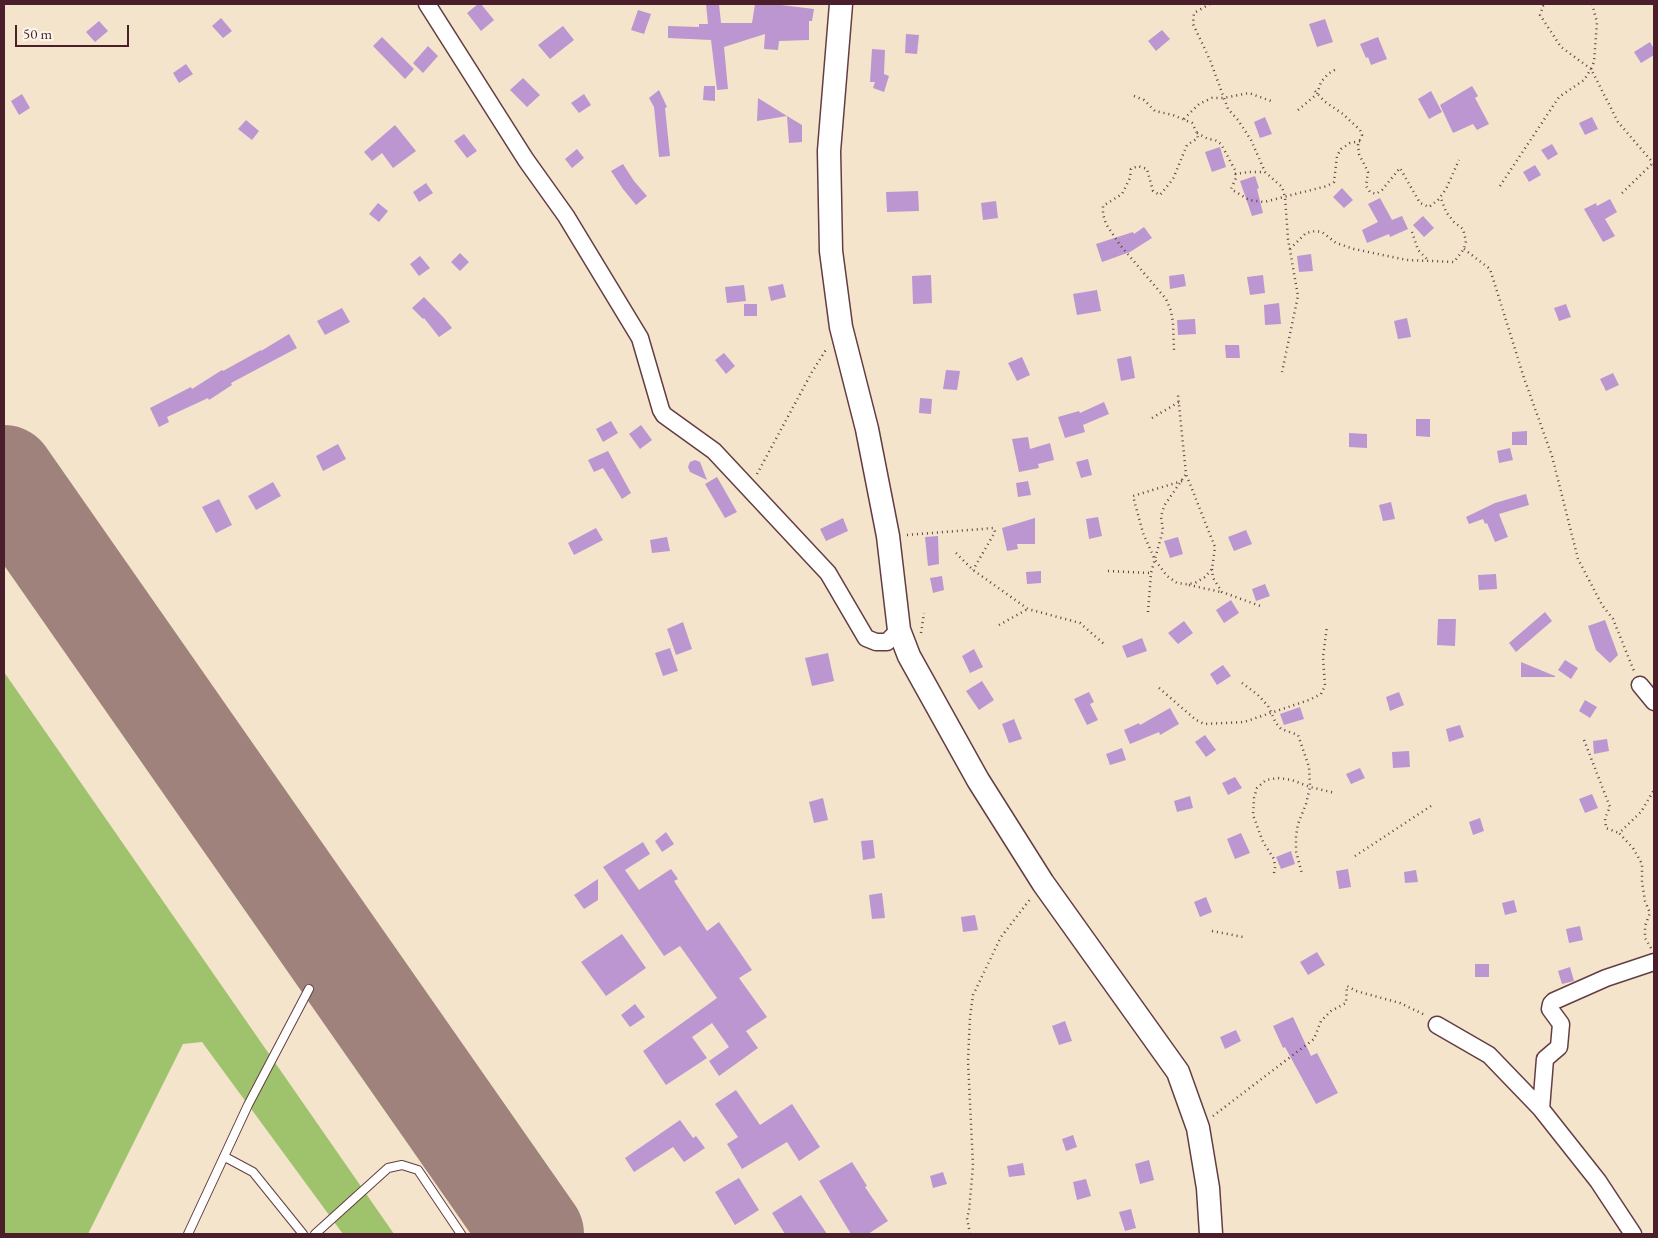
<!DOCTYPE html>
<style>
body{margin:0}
#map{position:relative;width:1658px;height:1238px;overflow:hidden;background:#f4e4cb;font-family:"EB Garamond",serif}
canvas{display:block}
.frame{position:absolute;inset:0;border:5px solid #4a1f2b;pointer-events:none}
.scale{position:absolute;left:15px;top:25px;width:114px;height:22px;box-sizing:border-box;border:2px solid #4a1f2b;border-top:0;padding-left:6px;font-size:15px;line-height:18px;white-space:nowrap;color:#4a1f2b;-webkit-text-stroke:4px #fbf7ec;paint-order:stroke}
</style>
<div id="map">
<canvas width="1658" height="1238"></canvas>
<div class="frame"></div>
<div class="scale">50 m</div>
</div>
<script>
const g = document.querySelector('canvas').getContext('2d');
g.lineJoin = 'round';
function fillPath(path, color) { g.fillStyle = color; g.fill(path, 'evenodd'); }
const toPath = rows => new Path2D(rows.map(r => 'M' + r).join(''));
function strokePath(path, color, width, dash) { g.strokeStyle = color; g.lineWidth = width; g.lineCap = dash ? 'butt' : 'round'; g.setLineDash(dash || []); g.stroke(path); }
fillPath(toPath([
 [4,672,394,1234,343,1234,202,1042,183,1044,88,1234,4,1234]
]), '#9fc36d');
strokePath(toPath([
 [4,476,533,1234]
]), '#9f827b', 102);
fillPath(toPath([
 [478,4,481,4,494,20,481,31,467,13],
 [706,4,719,4,721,23,752,23,755,4,773,4,814,9,812,21,809,21,809,40,779,41,778,50,764,49,765,34,724,47,728,89,717,90,711,40,668,38,668,26,699,27,699,24,708,24],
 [638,10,651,14,644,34,631,30],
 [221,18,232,31,223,38,212,26],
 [1325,19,1333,42,1317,47,1309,24],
 [99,21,108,31,95,42,86,32],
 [563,26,574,40,550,59,538,45],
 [1162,30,1170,39,1156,51,1148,41],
 [906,34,919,35,917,54,905,53],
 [382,37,414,69,405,79,373,46],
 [1378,37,1387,59,1371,65,1368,57,1366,58,1360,44],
 [1650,42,1654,49,1654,55,1641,63,1634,52],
 [428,46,438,56,423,73,413,63],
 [872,49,885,50,884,74,889,76,884,92,873,88,875,82,870,82],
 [186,64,193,74,179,83,173,73],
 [523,78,540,95,527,107,510,90],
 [704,86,715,86,715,101,703,100],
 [1472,86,1478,96,1475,98,1489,124,1477,130,1473,124,1453,133,1440,105],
 [659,90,667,107,665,108,670,156,659,157,654,107,649,98],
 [1431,91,1442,112,1429,119,1418,99],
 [22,94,30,108,19,115,11,101],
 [584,94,591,105,579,113,571,103],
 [758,98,787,116,757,121],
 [787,116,802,125,802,142,789,143],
 [1265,117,1272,134,1260,138,1254,122],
 [1592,117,1598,129,1585,135,1579,123],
 [246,120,259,131,252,140,238,129],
 [395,125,416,151,393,168,382,153,372,161,364,152],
 [464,134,477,151,467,158,454,141],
 [1552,144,1558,154,1548,160,1541,150],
 [1220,147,1226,167,1212,172,1205,152],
 [577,149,584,158,572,168,565,159],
 [623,164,634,181,647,196,636,205,623,189,611,171],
 [1535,165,1541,175,1529,182,1523,172],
 [1255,176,1259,188,1257,189,1263,213,1252,216,1240,181],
 [426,183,433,193,419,202,413,192],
 [1342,188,1353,200,1344,208,1333,197],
 [918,191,919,211,887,212,886,192],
 [1380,198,1392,220,1402,216,1408,229,1390,237,1389,234,1367,243,1362,230,1378,222,1368,204],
 [1610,199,1617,212,1605,219,1615,236,1603,242,1584,209,1596,203,1597,206],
 [996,201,998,218,983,220,981,203],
 [378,203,388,211,379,222,369,214],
 [1423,216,1434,228,1424,237,1413,225],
 [1144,227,1152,238,1130,252,1102,262,1096,244,1133,232,1134,234],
 [460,253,469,262,460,271,451,262],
 [1311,254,1313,271,1299,272,1297,256],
 [420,256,430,268,419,276,410,264],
 [1184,274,1186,286,1170,289,1169,276],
 [931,275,932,303,913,304,912,276],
 [1263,275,1265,293,1250,295,1247,277],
 [783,284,786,297,771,301,768,287],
 [744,285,746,301,727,303,725,287],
 [1097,290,1101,311,1077,315,1073,294],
 [424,297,444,318,452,328,439,337,424,318,423,319,412,308],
 [1279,303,1281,324,1265,325,1264,305],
 [744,304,757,304,757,316,744,316],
 [1566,304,1571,317,1559,321,1554,308],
 [342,308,350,322,325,335,317,321],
 [1407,318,1411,337,1398,339,1394,321],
 [1195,319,1196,334,1178,335,1177,320],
 [289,334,297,348,231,383,232,385,209,400,208,398,167,417,169,422,159,427,150,408,191,387,192,389,222,370,223,371,261,350,261,351],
 [1225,345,1239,345,1240,358,1226,358],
 [724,353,735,366,726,374,715,360],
 [1131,356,1135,378,1121,381,1117,359],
 [1022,357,1030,375,1017,381,1008,363],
 [946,370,960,371,957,390,943,389],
 [1613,373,1619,385,1606,391,1600,379],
 [920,398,932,399,931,414,919,413],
 [1104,402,1109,414,1083,425,1085,432,1065,438,1058,417,1079,411,1080,413],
 [1416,419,1430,419,1430,437,1416,436],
 [611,421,618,433,603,442,596,429],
 [641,425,652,440,640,449,629,434],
 [1527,431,1527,445,1512,445,1512,432],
 [1349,433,1367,434,1367,448,1349,447],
 [1028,437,1030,449,1050,443,1054,460,1038,464,1039,468,1019,472,1012,439],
 [338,444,346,459,323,471,316,456],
 [1510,448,1513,460,1499,463,1497,451],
 [608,451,631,493,622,499,603,468,594,472,588,460],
 [1088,459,1092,475,1081,478,1076,462],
 [695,460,700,462,707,480,690,472,688,467,690,462],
 [717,477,737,512,725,518,705,484],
 [1028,481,1031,495,1018,497,1016,483],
 [273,482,281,496,256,510,248,496],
 [1526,494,1529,505,1499,514,1508,537,1495,542,1487,523,1485,524,1483,519,1469,524,1466,517,1495,503],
 [219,499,232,525,216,533,202,507],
 [1391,502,1395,519,1383,521,1379,505],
 [1098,517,1102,536,1089,539,1086,519],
 [843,518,848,531,826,541,820,529],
 [1035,518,1035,544,1017,544,1018,549,1007,551,1002,528],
 [596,528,603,540,574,555,568,543],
 [1246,530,1252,544,1234,551,1228,537],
 [938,536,939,564,928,566,925,537],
 [667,537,670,551,652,553,650,540],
 [1178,537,1183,554,1170,558,1164,541],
 [1041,571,1041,583,1027,584,1026,572],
 [1496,574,1497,589,1479,590,1478,575],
 [942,576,944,590,933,593,930,578],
 [1265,584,1270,596,1256,601,1252,589],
 [1231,600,1239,613,1224,623,1216,610],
 [1545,612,1552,621,1516,652,1509,643],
 [1438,619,1456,619,1455,646,1437,645],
 [1605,620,1618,655,1610,663,1596,650,1588,626],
 [1184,621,1193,633,1178,644,1168,633],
 [683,622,692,649,676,655,667,629],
 [1142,638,1147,651,1127,658,1122,646],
 [670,648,678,671,663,676,655,653],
 [974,649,983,667,970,673,962,656],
 [828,653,834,681,812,686,805,658],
 [1565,660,1578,668,1571,679,1558,670],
 [1521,662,1555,676,1555,677,1521,677],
 [1223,665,1231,676,1217,685,1210,674],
 [982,681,994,700,979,710,966,691],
 [1089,692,1094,702,1090,704,1098,720,1087,725,1074,699],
 [1399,692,1404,705,1390,711,1386,697],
 [1585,700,1597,707,1590,718,1579,711],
 [1300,707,1304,719,1284,725,1280,714],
 [1170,708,1179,724,1160,735,1159,732,1130,744,1124,730,1139,723,1140,725],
 [1014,719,1022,739,1009,743,1002,724],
 [1460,725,1464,737,1449,742,1446,729],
 [1205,735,1216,750,1206,757,1195,742],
 [1607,739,1609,751,1594,754,1593,741],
 [1122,748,1126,760,1110,765,1106,754],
 [1409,751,1410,767,1393,768,1392,752],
 [1360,768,1365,778,1351,784,1346,774],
 [1235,777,1242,788,1228,795,1222,783],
 [1592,794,1598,808,1585,813,1579,799],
 [1190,796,1193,808,1177,812,1174,801],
 [823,798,828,820,814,823,809,802],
 [1480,818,1484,831,1473,835,1469,822],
 [666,832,674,844,662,852,655,841],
 [1241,833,1250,853,1235,859,1227,839],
 [873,840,875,858,863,860,861,841],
 [643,842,650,854,625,870,639,890,671,869,678,879,674,881,707,931,719,922,752,970,739,978,767,1017,746,1031,758,1048,719,1076,709,1061,729,1047,712,1023,692,1037,707,1058,666,1085,643,1051,717,998,680,946,664,956,603,867],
 [1291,851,1295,864,1281,869,1276,857],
 [1348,869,1351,887,1339,889,1336,871],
 [1416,870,1418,882,1405,883,1404,872],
 [598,879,598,900,584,909,574,895],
 [882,893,885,918,872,919,869,895],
 [1206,897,1212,912,1200,917,1194,902],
 [1514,900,1517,912,1505,915,1502,903],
 [975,915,978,930,963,932,961,917],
 [1580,926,1583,940,1569,943,1566,929],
 [622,934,646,968,606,996,581,962],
 [1317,952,1325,965,1308,975,1300,962],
 [1475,964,1489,964,1489,977,1475,977],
 [1570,967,1574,981,1562,984,1558,971],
 [635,1004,645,1017,630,1027,621,1015],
 [1293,1017,1311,1056,1317,1053,1338,1093,1316,1104,1285,1047,1283,1048,1273,1026],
 [1065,1021,1072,1041,1059,1045,1052,1026],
 [1236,1030,1241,1041,1225,1049,1220,1037],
 [736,1090,760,1125,792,1104,820,1147,799,1161,787,1142,742,1169,727,1144,738,1137,715,1104],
 [680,1120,693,1138,696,1136,705,1148,684,1162,673,1147,634,1172,625,1158],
 [1073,1135,1077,1147,1066,1151,1062,1139],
 [1149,1160,1154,1180,1140,1184,1135,1164],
 [852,1162,867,1186,865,1187,888,1221,868,1234,851,1234,819,1181],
 [1023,1163,1025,1175,1009,1177,1007,1166],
 [943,1172,947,1184,933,1188,930,1176],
 [739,1178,759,1210,735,1225,715,1192],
 [1086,1179,1091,1196,1077,1200,1073,1182],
 [801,1195,827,1234,785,1234,772,1213],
 [1131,1209,1136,1228,1125,1231,1119,1212]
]), '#bb96d1');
const service = toPath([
 [225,1157,253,1172,303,1234],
 [188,1234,248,1105,309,989],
 [315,1234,388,1168,402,1165,418,1170,461,1234]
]);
const minor = toPath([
 [427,4,526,160,566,216,640,338,661,410,664,415,714,451,828,573,866,638,876,642,887,642,899,630],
 [1640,685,1654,702],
 [1437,1025,1489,1055,1541,1109,1598,1181,1633,1234],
 [1541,1109,1545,1059,1559,1047,1561,1024,1550,1009,1551,1004,1554,1001,1606,978,1654,962]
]);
const secondary = toPath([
 [841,4,829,151,831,251,841,327,867,429,888,536,899,630,909,656,978,780,1043,883,1178,1072,1198,1128,1208,1188,1211,1234]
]);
strokePath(service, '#643d43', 10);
strokePath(minor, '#643d43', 19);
strokePath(secondary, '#643d43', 25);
strokePath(toPath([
 [1210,4,1194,13,1193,24,1210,60,1228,109,1238,120,1251,140,1265,172,1282,187,1285,197,1288,239,1298,296,1282,372],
 [1592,4,1597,22,1594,62,1591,69,1618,122,1654,164],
 [1315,91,1324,101,1343,114,1360,130,1362,135,1358,145,1359,154,1368,172,1366,186,1370,192,1376,194,1382,190,1400,168,1420,203,1429,207,1438,200,1446,189,1459,160],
 [1134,96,1144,100,1155,111,1173,115,1192,123,1197,133,1198,138,1187,145,1173,179,1160,195,1153,191,1147,169,1138,166,1131,169,1130,178,1122,194,1103,206,1103,214,1106,224,1120,245,1166,299,1171,311,1173,323,1174,350],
 [1298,110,1317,94,1321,82,1328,74,1338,68],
 [1184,119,1199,104,1212,98,1223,98,1249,93,1271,101],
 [1197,133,1208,139,1215,140,1221,144,1235,170,1236,178,1231,189,1249,200,1264,202,1327,186,1334,182,1337,156,1341,149,1350,143,1360,141],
 [1235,174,1249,172,1265,172],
 [1500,186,1559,97,1584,80,1591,69,1561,47,1540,15,1543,6,1547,4],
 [1622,193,1653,163],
 [1412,232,1418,250,1427,259],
 [1290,249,1306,233,1315,231,1322,232,1336,243,1354,249,1407,260,1454,262,1464,249,1466,241,1463,229,1454,222,1446,212,1441,198],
 [1464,249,1490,269,1524,378,1552,456,1578,559,1602,605,1613,619,1634,671],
 [1152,418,1179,402],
 [757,474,812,372,827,348],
 [1182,481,1133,496,1143,533,1155,560,1167,576,1177,583,1186,584,1195,583,1205,577,1212,569,1215,547,1186,474],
 [907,535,994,528,995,532,973,570],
 [956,553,973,570,1028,609,1080,623,1104,644],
 [1212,569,1213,578,1222,592,1263,607],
 [1108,571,1151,573],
 [1189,585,1221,592],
 [1148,612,1151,573,1163,530,1161,517,1164,506,1186,474,1178,395],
 [999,625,1028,609],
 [921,633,924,613],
 [1242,683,1258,695,1268,706,1276,723,1281,729,1298,735,1309,767,1310,787,1306,804,1298,824,1296,836,1296,851,1302,874],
 [1159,688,1196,720,1204,724,1244,722,1309,700,1321,694,1325,686,1323,657,1327,626],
 [1584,740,1610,807,1605,818,1606,828,1619,833],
 [1355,856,1434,804],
 [1274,873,1275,867,1274,859,1263,842,1253,815,1254,798,1257,788,1266,780,1278,778,1292,780,1310,787,1335,793],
 [1212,931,1243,937],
 [1651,948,1645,938,1645,926,1650,913,1645,901,1642,882,1642,864,1633,848,1619,833,1641,812,1654,790],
 [1213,1116,1314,1039,1321,1021,1331,1011,1346,1003,1347,986,1356,991,1400,1003,1425,1015],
 [970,1234,967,1218,969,1211,973,1166,968,1061,970,1017,973,995,1001,937,1031,898]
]), '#643d43', 2.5, [1, 4]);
strokePath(service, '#fff', 8);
strokePath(minor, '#fff', 16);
strokePath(secondary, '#fff', 22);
</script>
